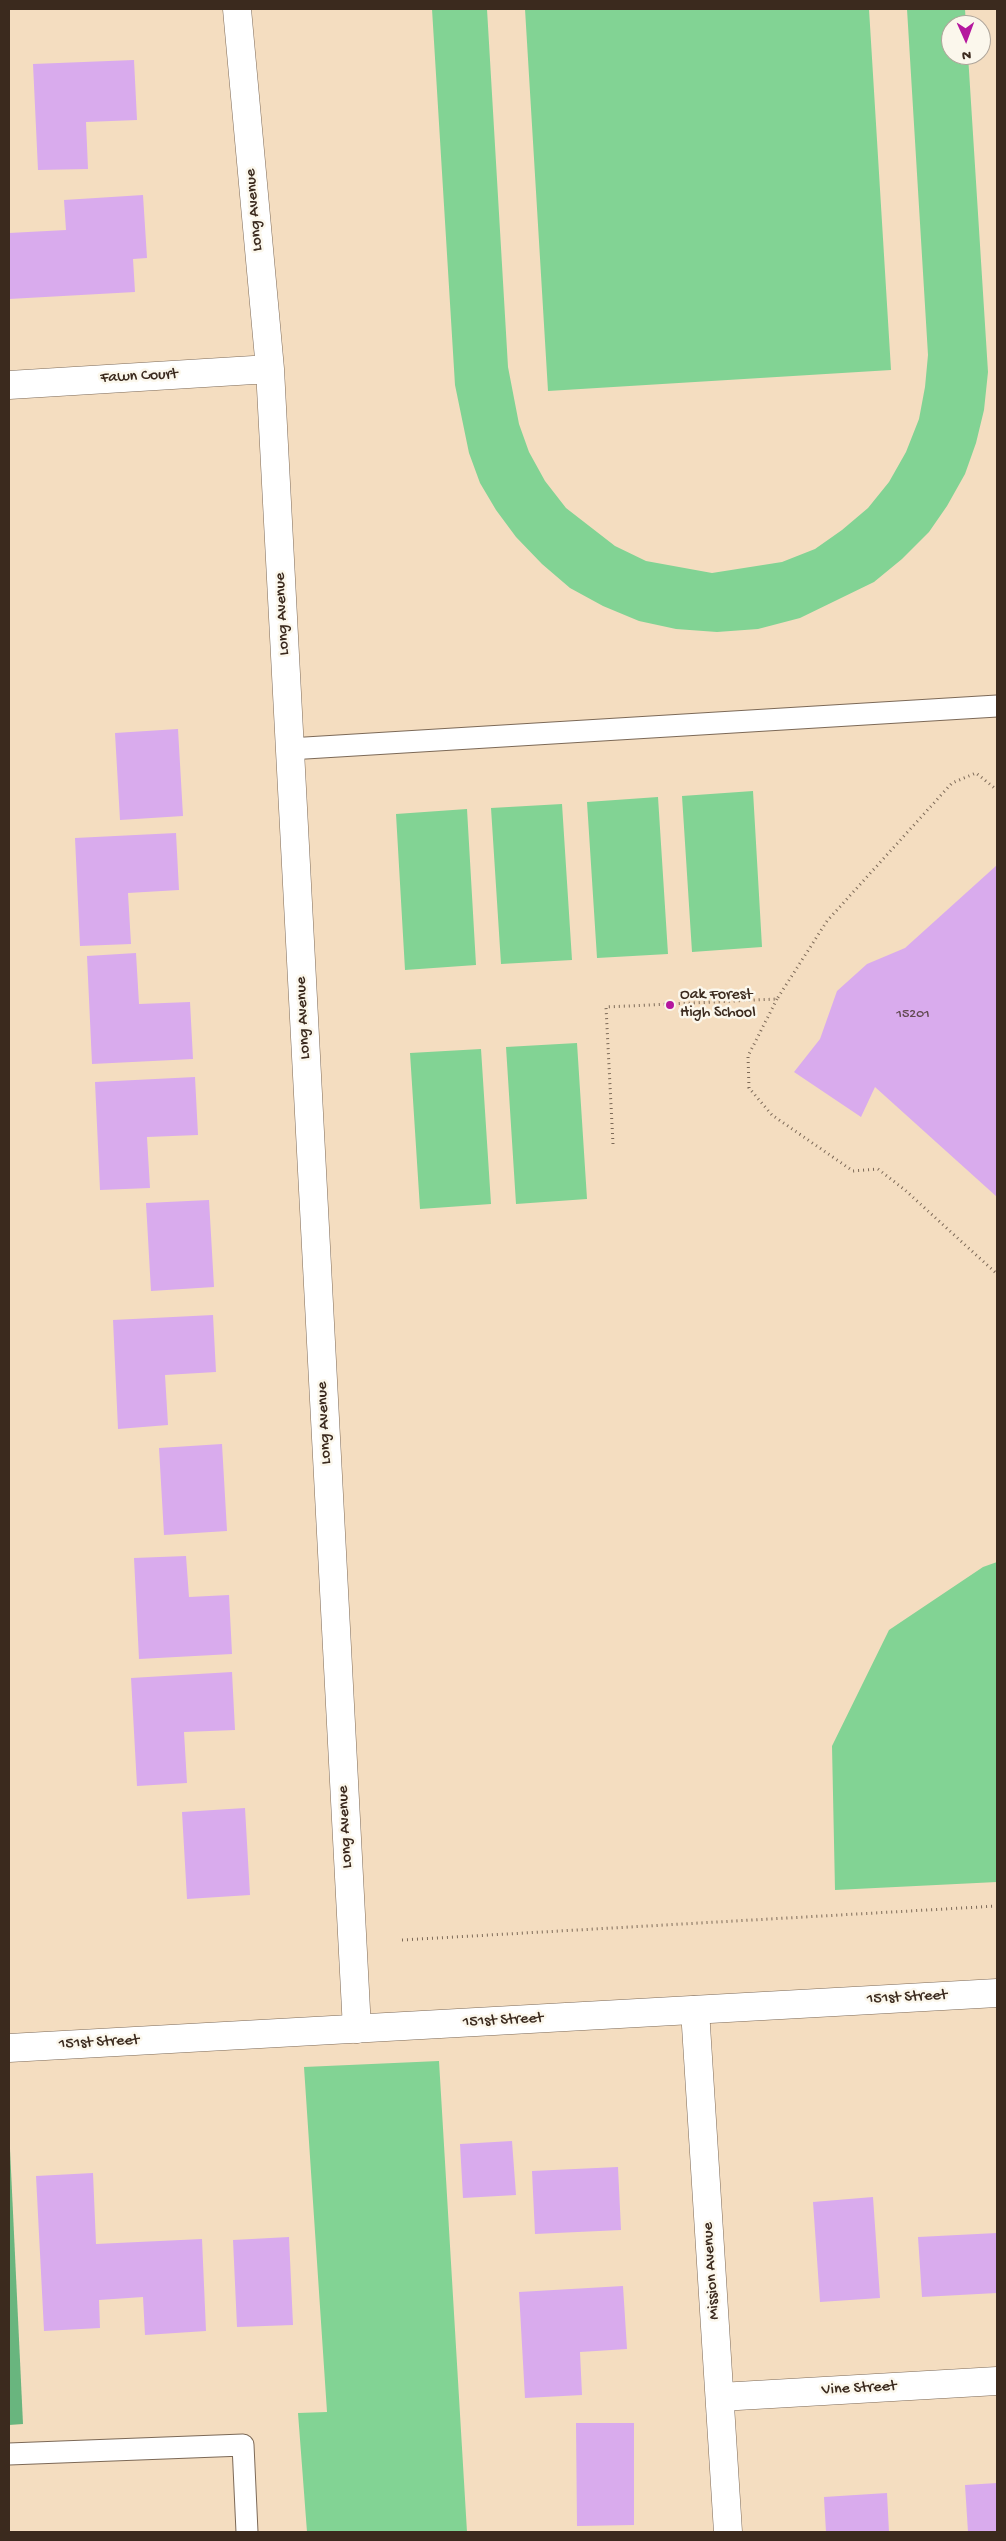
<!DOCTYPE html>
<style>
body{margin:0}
#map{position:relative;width:1006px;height:2541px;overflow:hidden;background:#f4ddc0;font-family:"Gochi Hand",sans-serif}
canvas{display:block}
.frame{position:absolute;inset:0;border:10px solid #3b2a1e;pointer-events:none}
.north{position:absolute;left:941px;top:15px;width:50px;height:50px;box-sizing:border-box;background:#fbf7ec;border:1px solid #aea59a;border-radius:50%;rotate:178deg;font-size:14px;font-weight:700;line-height:20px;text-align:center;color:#3b2a1e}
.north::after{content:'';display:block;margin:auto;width:18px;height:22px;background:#b5179e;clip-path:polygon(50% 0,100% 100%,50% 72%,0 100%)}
</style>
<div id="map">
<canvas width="1006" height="2541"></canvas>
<div class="frame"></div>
<div class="north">N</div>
</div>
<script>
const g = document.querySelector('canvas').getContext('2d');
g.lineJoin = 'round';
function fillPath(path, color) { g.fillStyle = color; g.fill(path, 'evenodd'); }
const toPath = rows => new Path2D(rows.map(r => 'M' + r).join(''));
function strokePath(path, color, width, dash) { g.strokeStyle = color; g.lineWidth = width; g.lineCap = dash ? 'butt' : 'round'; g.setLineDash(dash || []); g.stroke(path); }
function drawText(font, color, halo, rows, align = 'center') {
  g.font = font + ' "Gochi Hand",sans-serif'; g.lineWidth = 5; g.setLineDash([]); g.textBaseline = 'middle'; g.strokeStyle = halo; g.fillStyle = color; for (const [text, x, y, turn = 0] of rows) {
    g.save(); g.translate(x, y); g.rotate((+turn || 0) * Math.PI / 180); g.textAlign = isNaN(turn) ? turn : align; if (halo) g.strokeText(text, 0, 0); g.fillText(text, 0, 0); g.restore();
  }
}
fillPath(toPath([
 [432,9,487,9,508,367,519,424,529,452,545,481,566,508,615,546,646,561,712,573,782,562,815,549,842,530,868,508,889,482,906,452,919,419,925,387,928,355,907,9,965,9,966,25,951,25,951,55,968,55,988,372,984,410,976,443,965,474,947,506,929,532,902,559,874,582,800,618,758,629,717,632,676,629,639,621,603,606,570,588,542,564,516,537,496,510,480,483,469,453,455,385],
 [525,9,869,9,891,370,548,391],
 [753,791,762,947,692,952,682,796],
 [658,797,668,954,597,958,587,802],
 [562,804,572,960,501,964,491,808],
 [467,809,476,965,405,970,396,814],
 [577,1043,587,1199,516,1204,506,1047],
 [481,1049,491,1204,420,1209,410,1053],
 [997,1562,997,1882,835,1890,832,1746,889,1630,983,1567],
 [439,2061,467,2532,307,2532,298,2413,327,2412,304,2067]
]), '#82d394');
fillPath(toPath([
 [9,2128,23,2424,9,2425]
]), '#69b57e');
fillPath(toPath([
 [134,60,137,120,86,122,88,169,38,170,33,64],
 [143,195,147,258,133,259,135,292,9,299,9,233,66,230,64,200],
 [178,729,183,816,120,820,115,733],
 [176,833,179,890,128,893,131,944,80,946,75,838],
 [997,865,997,1197,875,1087,861,1117,794,1072,820,1039,837,991,867,964,905,948],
 [136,953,139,1004,190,1002,193,1059,92,1064,87,956],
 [195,1077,198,1135,147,1137,150,1188,100,1190,95,1082],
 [209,1200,214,1287,151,1291,146,1203],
 [213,1315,216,1372,165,1375,168,1425,118,1429,113,1320],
 [222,1444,227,1531,164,1535,159,1448],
 [186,1556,189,1597,229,1595,232,1654,139,1659,134,1558],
 [232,1672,235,1730,184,1732,187,1783,137,1786,131,1678],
 [245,1808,250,1895,187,1899,182,1812],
 [512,2141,516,2195,463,2198,460,2144],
 [618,2167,621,2230,535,2234,532,2171],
 [93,2173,96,2244,202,2239,206,2331,145,2335,143,2297,99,2300,100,2328,44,2331,36,2176],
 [873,2197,880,2298,820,2302,813,2202],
 [997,2233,997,2293,922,2297,918,2237],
 [289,2237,293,2325,237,2327,233,2240],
 [623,2286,627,2349,580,2352,582,2395,525,2398,519,2292],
 [576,2423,634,2423,634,2525,577,2526],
 [997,2483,997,2532,968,2532,965,2485],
 [887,2493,889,2532,826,2532,824,2497]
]), '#d9abed');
const service = toPath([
 [289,749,997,706],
 [9,2454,243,2445,247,2532]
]);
const minor = toPath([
 [237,9,270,369,357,2029],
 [9,385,270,369],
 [695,2010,728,2532],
 [720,2397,997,2381]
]);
const tertiary = toPath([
 [9,2048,997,1993]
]);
strokePath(service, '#7c6957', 23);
strokePath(minor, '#7c6957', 29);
strokePath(tertiary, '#7c6957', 29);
strokePath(toPath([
 [777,999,748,1056,749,1088,772,1115,853,1171,878,1169,905,1190,997,1274],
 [613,1144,606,1007,777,999,827,921,952,783,976,773,997,790],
 [402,1940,997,1906]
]), '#7c6957', 3, [1, 4]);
strokePath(service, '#fff', 21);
strokePath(minor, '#fff', 28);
strokePath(tertiary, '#fff', 28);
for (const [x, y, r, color] of [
 [670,1005,5,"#b5179e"]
]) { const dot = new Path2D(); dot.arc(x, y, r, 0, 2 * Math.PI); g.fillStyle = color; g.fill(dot); strokePath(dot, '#fbf7ec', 2); }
drawText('14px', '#624a52', null, [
 ["15201",913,1015]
]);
drawText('16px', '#3b2a1e', '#fbf7ec', [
 ["Long Avenue",255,210,-95],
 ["Fawn Court",139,377,-3],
 ["Long Avenue",283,614,-93],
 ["Long Avenue",304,1018,-93],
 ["Long Avenue",325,1423,-93],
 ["Long Avenue",346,1827,-93],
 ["151st Street",907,1998,-3],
 ["151st Street",503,2021,-3],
 ["151st Street",99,2043,-3],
 ["Mission Avenue",712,2271,-94],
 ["Vine Street",859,2389,-3]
]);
drawText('16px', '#3b2a1e', '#fbf7ec', [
 ["Oak Forest",680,996],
 ["High School",680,1014]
], 'left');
</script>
